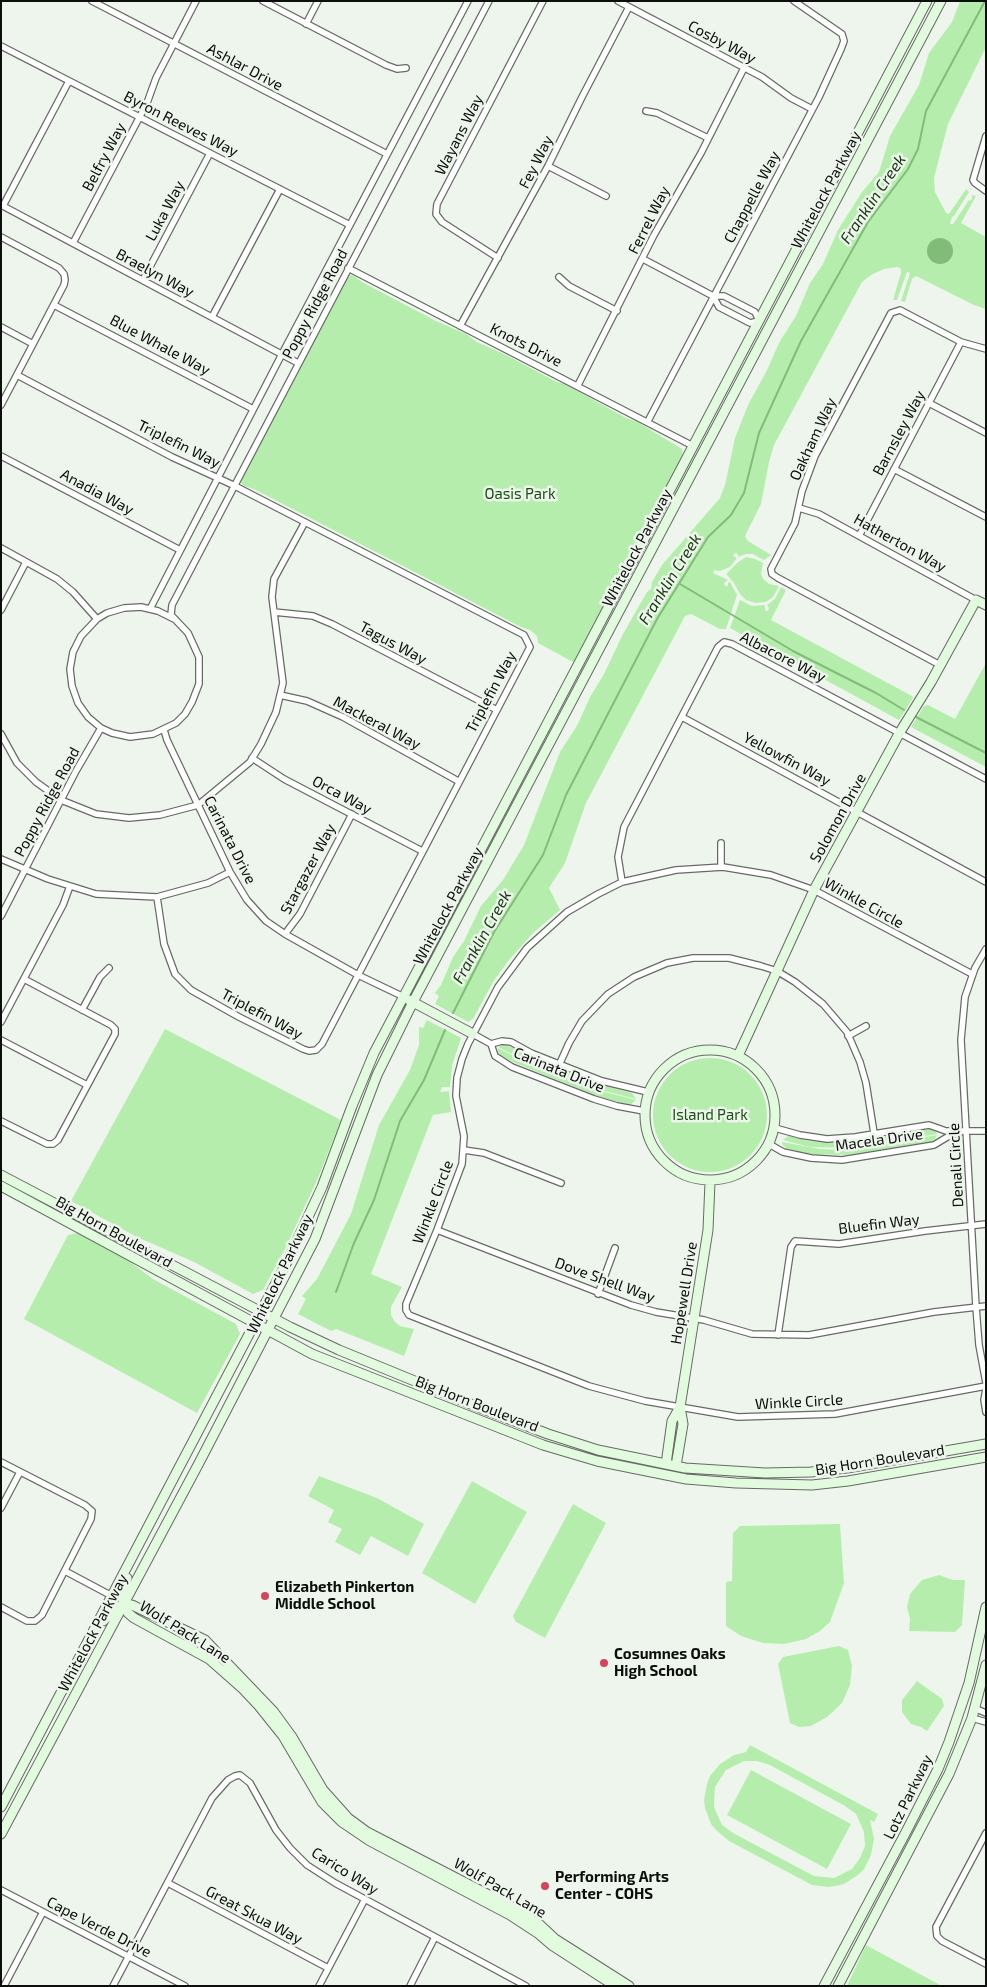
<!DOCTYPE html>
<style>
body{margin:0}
#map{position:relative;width:987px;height:1987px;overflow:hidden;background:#eef5ed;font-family:"Exo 2",sans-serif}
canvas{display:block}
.frame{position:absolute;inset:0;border:2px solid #0b0e0b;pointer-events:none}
</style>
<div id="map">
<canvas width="987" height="1987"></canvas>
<div class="frame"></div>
</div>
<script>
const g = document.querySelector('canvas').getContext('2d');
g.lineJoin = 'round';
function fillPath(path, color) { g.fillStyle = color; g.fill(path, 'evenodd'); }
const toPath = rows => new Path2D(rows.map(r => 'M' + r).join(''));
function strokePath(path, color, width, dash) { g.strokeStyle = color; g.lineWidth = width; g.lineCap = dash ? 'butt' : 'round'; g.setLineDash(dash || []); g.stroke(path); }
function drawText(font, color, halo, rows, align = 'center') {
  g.font = font + ' "Exo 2",sans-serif'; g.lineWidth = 5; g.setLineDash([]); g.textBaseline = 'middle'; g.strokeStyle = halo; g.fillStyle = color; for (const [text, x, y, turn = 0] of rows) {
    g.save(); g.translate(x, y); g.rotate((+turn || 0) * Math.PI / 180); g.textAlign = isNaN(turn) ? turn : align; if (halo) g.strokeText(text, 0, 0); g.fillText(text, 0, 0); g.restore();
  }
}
fillPath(toPath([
 [960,1,986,1,986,47,948,124,934,178,935,192,946,213,949,214,966,189,969,192,954,216,952,217,950,224,953,224,969,200,970,201,972,199,972,195,976,196,961,223,986,237,986,309,974,305,916,276,912,279,905,302,901,301,910,273,907,272,897,300,893,300,901,273,901,269,898,267,884,269,871,275,862,282,774,445,769,462,761,504,745,536,748,541,771,555,764,560,753,554,746,554,738,557,738,554,735,553,733,556,737,558,730,567,720,571,714,570,713,573,728,580,724,583,725,586,728,586,728,583,730,582,737,595,726,629,720,629,691,614,685,616,586,803,565,863,549,888,560,910,533,933,509,960,493,982,473,1019,468,1022,435,1004,439,996,435,993,441,985,453,957,464,941,481,906,503,880,524,845,560,752,578,724,590,697,604,674,623,634,647,592,651,589,652,582,662,565,720,498,725,485,735,438,748,405,767,370,780,341,796,316,810,283,823,264,838,230,862,192,879,172,890,136,919,85,929,53,952,22],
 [349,275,354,276,362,282,436,321,466,334,477,342,504,354,557,382,565,384,626,418,636,421,682,449,683,457,575,663,538,643,537,636,530,630,521,627,254,489,244,486,241,483,240,480,347,276],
 [746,557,755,559,763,563,761,573,763,579,769,584,779,586,773,597,766,602,755,603,746,600,740,594,734,583,727,575,727,573,737,563],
 [781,587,786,590,771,620,912,696,913,698,899,720,730,628,740,600,752,606,765,605,765,610,768,611,769,608,767,605,775,599],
 [986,663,986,767,911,727,924,706,928,705,955,719],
 [427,1020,461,1038,452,1066,450,1087,442,1087,440,1092,449,1091,451,1112,433,1115,371,1274,402,1287,391,1307,391,1315,395,1322,400,1326,414,1329,404,1356,336,1329,331,1331,298,1314,306,1299,302,1296,317,1279,351,1214,379,1125,410,1070,419,1045,419,1027,423,1028],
 [165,1029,341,1120,318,1178,285,1249,263,1290,253,1294,194,1262,137,1237,71,1201],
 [501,1045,506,1045,603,1085,632,1093,636,1099,601,1090,524,1060,498,1047],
 [498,1048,518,1058,601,1091,636,1100,630,1105,600,1097,515,1063,501,1056,498,1052],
 '653 1115a57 57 0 1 1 114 0a57 57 0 1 1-114 0Z',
 [929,1129,934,1130,937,1134,847,1148,810,1147,783,1140,788,1136,810,1141,841,1143],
 [937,1135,935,1139,931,1142,847,1155,809,1154,786,1148,782,1144,782,1142,820,1149,845,1150],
 [79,1233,129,1261,153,1279,236,1324,240,1334,197,1413,24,1319,68,1235],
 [319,1476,377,1498,424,1524,408,1556,371,1536,360,1555,335,1542,342,1529,328,1522,334,1510,308,1496],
 [472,1481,527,1512,475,1604,422,1573],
 [573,1504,606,1523,545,1638,516,1622,513,1616],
 [840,1524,844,1583,830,1622,820,1631,806,1639,784,1644,763,1643,741,1636,726,1626,726,1582,732,1581,733,1533,740,1526],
 [939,1575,953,1580,965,1580,962,1625,955,1632,909,1631,910,1619,907,1607,910,1594,922,1580],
 [839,1646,848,1650,852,1666,850,1685,842,1703,827,1717,811,1726,799,1727,790,1723,778,1664,783,1657],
 [917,1681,942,1699,944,1706,927,1731,921,1727,911,1724,902,1712,902,1700],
 [750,1745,878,1814,874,1822,870,1820,874,1839,871,1855,864,1869,858,1875,844,1884,836,1886,828,1887,812,1885,729,1841,716,1830,711,1824,705,1808,704,1800,707,1784,710,1776,720,1764,734,1755,746,1752],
 [744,1761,757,1761,770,1765,845,1806,856,1814,864,1832,865,1846,860,1858,852,1869,834,1878,814,1876,733,1833,722,1825,714,1807,715,1787,726,1770],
 [751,1770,851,1824,827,1869,727,1815],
 [866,1945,877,1951,942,1986,847,1986]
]), '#b5eeac');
fillPath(toPath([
 '927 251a13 13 0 1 1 26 0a13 13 0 1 1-26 0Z'
]), '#82bc79');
strokePath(toPath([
 [680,584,793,651,876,693,904,710],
 [916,717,986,753],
 [453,1013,494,932,543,855,566,795,657,619,708,537,731,515,744,493,759,433,801,341,868,222,908,169,918,149,926,111,985,1],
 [336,1292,354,1243,374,1200,400,1121,424,1080,445,1030]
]), '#82bc79', 2);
const street = toPath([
 [92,1,387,154],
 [263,1,386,65,397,69,406,68],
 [618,1,762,77,791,98,812,109],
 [306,24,318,1],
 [1,46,350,225],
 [646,111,657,113,708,138],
 [986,136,973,180,975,183,986,191],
 [548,166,606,196],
 [1,205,298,363],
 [3,206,69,81],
 [1,237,59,268,64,274,65,280,64,285,1,405],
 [73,243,147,103,156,78,196,1],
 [498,258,442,222,436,214,437,204,543,1],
 [643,259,713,296,724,296,755,312,759,321,750,323,719,307,713,296],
 [348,268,693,446],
 [559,277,569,286,617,311],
 [143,280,210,153],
 [54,305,253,409],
 [212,317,280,189],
 [460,326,548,166,582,97,629,7],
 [1,327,33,344],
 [17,375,172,457,233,485,524,635,530,647,322,1044,316,1050,309,1051,303,1049,239,1017,191,990,175,974,164,944,157,897],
 [578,385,654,235,701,153,744,68],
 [929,403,986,433],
 [648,421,819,97,841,49,844,41,842,34,794,1],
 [1,456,180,550],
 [894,469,986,517],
 [799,508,819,514,976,600],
 [859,536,961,342],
 [1,548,57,579,73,592,97,619],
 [150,609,282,354,468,1],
 [1,610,26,562],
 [274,612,313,616,332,624,497,710],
 [174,619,158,611,141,607,124,608,107,613,97,619,81,636,73,652,70,669,72,686,78,703,88,717,101,728,112,733,130,737,153,734,176,723,185,714,192,702,199,684,199,657,188,633,171,615,172,605,489,1],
 [940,665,778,578,772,574,771,569,795,523,802,491,815,456,891,313,900,310,961,342,986,349],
 [280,695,307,701,343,717,458,781],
 [682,717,986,882],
 [164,730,167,740,230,872,247,900,266,921,285,934,358,975,404,997],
 [1,734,17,763,36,782,61,800,96,814,129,818,160,815,198,805,250,762,261,744,276,712,283,683,272,597,274,579,305,522],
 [252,758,284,779,422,851],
 [1,859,48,879,96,894,157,897,208,883,230,872],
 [721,867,721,843],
 [622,882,618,857,624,827,718,647,724,642,732,644,986,779],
 [1,916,76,771,101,728],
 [285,934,300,914,352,814],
 [986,949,975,968,965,997,961,1040,976,1307,979,1345,986,1383],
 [972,974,814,890,771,875,723,867,676,870,622,882,598,894,567,912,527,948,498,987,468,1044,462,1059,457,1078,456,1096,464,1136,462,1164,437,1230,406,1304,406,1310,409,1315,589,1386,645,1401,738,1417,835,1414,986,1386],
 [82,1010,100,977,109,968],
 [1,1022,63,905,70,886],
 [473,1034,491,1044],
 [848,1036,866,1026],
 [1,1040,87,1085],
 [491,1044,495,1056,512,1067,594,1099,617,1106,644,1111],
 [491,1044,502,1041,511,1042,531,1053,602,1081,648,1092],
 [560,1063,569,1043,582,1021,608,994,634,977,667,963,693,958,729,958,761,966,777,971,795,982,823,1004,847,1032,860,1062,866,1083,874,1133],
 [1,1121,47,1144,53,1144,58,1140,115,1034,115,1029,111,1025,24,979],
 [775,1128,800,1135,827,1139,855,1137,929,1125,946,1131,986,1131],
 [769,1144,783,1152,811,1158,842,1160,934,1145,949,1136,961,1132],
 [464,1150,484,1153,561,1183],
 [437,1230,631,1305,656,1312,704,1320,752,1334,809,1335,934,1312,986,1306],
 [598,1294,615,1248],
 [778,1335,791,1247,795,1241,839,1244,925,1231,986,1224],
 [986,1389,984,1400,986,1412],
 [1,1462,85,1505,92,1511,91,1519,42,1615,35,1621,27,1621,1,1607],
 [1,1508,20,1472],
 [65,1571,112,1596],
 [974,1708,986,1713],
 [972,1718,986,1722],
 [986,1833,936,1927,937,1936,942,1941,986,1964],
 [168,1883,328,1968],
 [1,1890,185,1986],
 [4,1986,43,1912],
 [113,1986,212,1798,228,1780,235,1776,240,1775,250,1783,276,1830,290,1848,307,1865,335,1883,526,1986],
 [319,1986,365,1899],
 [410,1986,435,1937]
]);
const secondary = toPath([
 [409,1000,473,1034],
 '645 1115a65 65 0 1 1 130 0a65 65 0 1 1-130 0Z',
 [738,1056,814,890,900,732,931,682,976,600,986,605],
 [1,1175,290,1327,339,1350,478,1407,548,1434,598,1450,685,1468,765,1473,811,1472,847,1468,986,1444],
 [1,1186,312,1354,543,1445,597,1461,686,1479,736,1483,812,1485,848,1481,986,1457],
 [666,1464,672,1421,680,1407],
 [676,1466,683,1424,680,1407,708,1230,710,1182],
 [127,1578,123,1588,122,1597,128,1613,134,1618,209,1659,243,1689,259,1706,283,1736,322,1802,342,1822,370,1841,510,1915,539,1934,553,1946,615,1986],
 [103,1621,116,1608,123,1605,132,1605,205,1640,273,1711,292,1737,323,1790,348,1818,367,1832,514,1908,539,1924,555,1939,629,1986],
 [1,1807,288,1260,322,1187,352,1106,374,1053,927,1],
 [1,1834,199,1463,315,1239,377,1075,413,1002,941,1],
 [824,1986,907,1830,938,1769,949,1742,969,1683,986,1607],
 [838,1986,949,1774,972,1718,986,1665]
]);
strokePath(street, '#666c65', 8);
strokePath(secondary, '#666c65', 11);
strokePath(street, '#fff', 5.5);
strokePath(secondary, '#e2fade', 9);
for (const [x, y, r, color] of [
 [265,1596,5,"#d5445c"],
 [604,1663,5,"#d5445c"],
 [545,1886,5,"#d5445c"]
]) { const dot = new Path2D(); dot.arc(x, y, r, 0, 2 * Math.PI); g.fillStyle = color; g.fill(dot); strokePath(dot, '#eef5ed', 2); }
drawText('15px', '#0b0e0b', '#eef5ed', [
 ["Cosby Way",722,42,28],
 ["Ashlar Drive",245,67,28],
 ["Byron Reeves Way",181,124,27],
 ["Wayans Way",459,135,-63],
 ["Belfry Way",104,157,-62],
 ["Fey Way",536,162,-63],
 ["Whitelock Parkway",826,190,-62],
 ["Chappelle Way",752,197,-62],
 ["Luka Way",165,211,-62],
 ["Ferrel Way",649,220,-63],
 ["Braelyn Way",155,273,28],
 ["Poppy Ridge Road",315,304,-62],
 ["Blue Whale Way",160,345,28],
 ["Knots Drive",526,345,27],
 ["Barnsley Way",899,433,-62],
 ["Oakham Way",813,439,-65],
 ["Triplefin Way",179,444,26],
 ["Anadia Way",97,492,28],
 ["Hatherton Way",900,543,29],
 ["Whitelock Parkway",637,548,-62],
 ["Tagus Way",393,643,28],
 ["Albacore Way",783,657,27],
 ["Triplefin Way",491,692,-62],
 ["Mackeral Way",377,723,28],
 ["Yellowfin Way",787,759,28],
 ["Orca Way",342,795,28],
 ["Poppy Ridge Road",47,802,-62],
 ["Solomon Drive",838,818,-61],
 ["Carinata Drive",230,840,63],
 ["Stargazer Way",308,869,-62],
 ["Winkle Circle",864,903,29],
 ["Whitelock Parkway",448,906,-62],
 ["Triplefin Way",262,1014,28],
 ["Carinata Drive",559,1070,22],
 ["Macela Drive",879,1140,-8],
 ["Denali Circle",956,1165,-93],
 ["Winkle Circle",433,1202,-69],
 ["Bluefin Way",879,1224,-7],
 ["Big Horn Boulevard",114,1232,29],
 ["Whitelock Parkway",280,1274,-64],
 ["Dove Shell Way",605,1280,20],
 ["Hopewell Drive",684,1293,-81],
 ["Winkle Circle",799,1402,-3],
 ["Big Horn Boulevard",477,1404,21],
 ["Big Horn Boulevard",880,1460,-9],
 ["Wolf Pack Lane",185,1632,32],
 ["Whitelock Parkway",93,1633,-62],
 ["Lotz Parkway",908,1797,-64],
 ["Carico Way",345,1871,32],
 ["Wolf Pack Lane",500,1888,30],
 ["Great Skua Way",254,1915,28],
 ["Cape Verde Drive",99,1927,27]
]);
drawText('15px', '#195210', '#eef5ed', [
 ["Oasis Park",520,494],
 ["Island Park",710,1115]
]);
drawText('bold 15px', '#0b0e0b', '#eef5ed', [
 ["Elizabeth Pinkerton",275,1587],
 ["Middle School",275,1604],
 ["Cosumnes Oaks",614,1654],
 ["High School",614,1671],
 ["Performing Arts",555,1877],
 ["Center - COHS",555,1894]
], 'left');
drawText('italic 16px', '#143b0e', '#eef5ed', [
 ["Franklin Creek",873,199,-56],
 ["Franklin Creek",670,579,-58],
 ["Franklin Creek",482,937,-61]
]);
</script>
